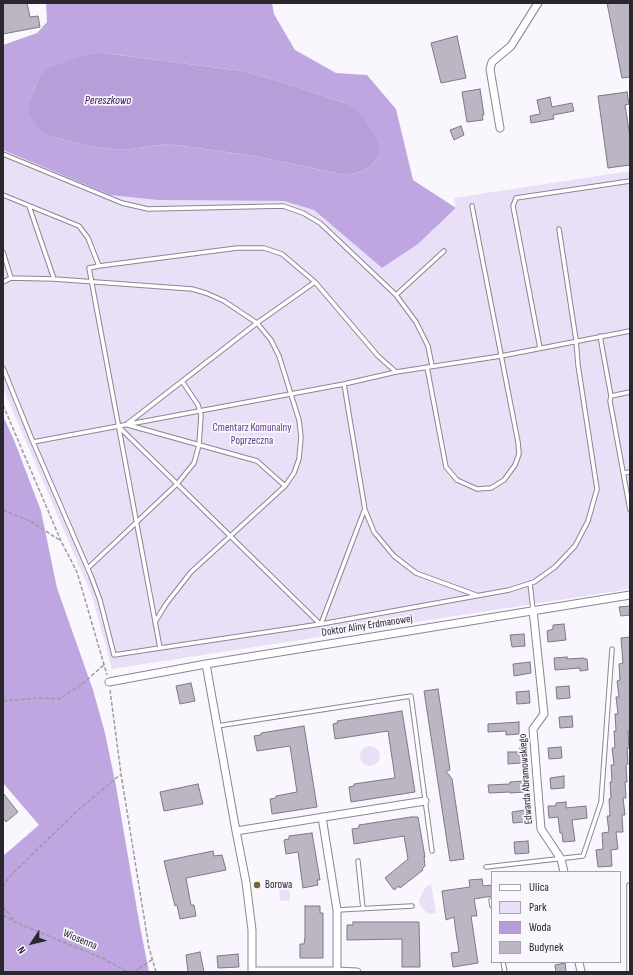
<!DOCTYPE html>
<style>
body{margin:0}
#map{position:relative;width:633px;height:975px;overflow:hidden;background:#f9f6fe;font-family:"Sofia Sans Condensed",sans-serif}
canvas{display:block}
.frame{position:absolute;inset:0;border:4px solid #2a282e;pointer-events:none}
.legend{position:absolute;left:491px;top:871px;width:130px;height:92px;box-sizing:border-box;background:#f9f6fe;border:1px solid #a6a4ab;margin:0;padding:5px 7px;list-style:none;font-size:12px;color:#2a282e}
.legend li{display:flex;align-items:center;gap:8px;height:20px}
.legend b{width:20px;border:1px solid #a6a4ab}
.north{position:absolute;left:12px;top:923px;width:40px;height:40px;-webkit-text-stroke:3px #f9f6fe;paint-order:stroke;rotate:235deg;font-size:11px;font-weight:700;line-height:16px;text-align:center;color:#2a282e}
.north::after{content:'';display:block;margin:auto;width:14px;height:18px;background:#2a282e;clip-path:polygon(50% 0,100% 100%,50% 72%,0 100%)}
</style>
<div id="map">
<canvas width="633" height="975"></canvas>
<div class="frame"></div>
<ul class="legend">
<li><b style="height:5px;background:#fff"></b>Ulica</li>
<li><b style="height:11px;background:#e9dff7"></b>Park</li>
<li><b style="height:11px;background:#b89ed9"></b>Woda</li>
<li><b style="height:11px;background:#bcb6c4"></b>Budynek</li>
</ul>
<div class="north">N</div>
</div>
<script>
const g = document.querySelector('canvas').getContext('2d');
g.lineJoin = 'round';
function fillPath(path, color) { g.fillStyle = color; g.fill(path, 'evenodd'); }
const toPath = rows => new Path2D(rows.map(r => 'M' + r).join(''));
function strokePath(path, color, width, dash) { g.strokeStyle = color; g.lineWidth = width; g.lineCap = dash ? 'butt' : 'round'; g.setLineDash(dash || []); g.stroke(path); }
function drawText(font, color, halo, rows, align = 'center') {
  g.font = font + ' "Sofia Sans Condensed",sans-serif'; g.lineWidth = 3.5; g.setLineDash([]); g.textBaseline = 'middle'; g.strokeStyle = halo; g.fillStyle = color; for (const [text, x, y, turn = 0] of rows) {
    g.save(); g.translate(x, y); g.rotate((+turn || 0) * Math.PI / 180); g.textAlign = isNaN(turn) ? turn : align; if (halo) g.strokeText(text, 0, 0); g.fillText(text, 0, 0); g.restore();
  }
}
fillPath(toPath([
 [3,150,110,195,157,200,284,201,314,210,382,268,418,244,456,209,454,198,630,171,630,589,112,669,92,596,3,388],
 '360 756a10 10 0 1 1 20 0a10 10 0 1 1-20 0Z',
 [289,880,290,900,280,901,278,881],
 [431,884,436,913,433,914,429,914,425,911,420,905,419,900,425,888]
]), '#e9dff7');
fillPath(toPath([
 [46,3,272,3,274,14,295,50,336,73,367,75,396,109,413,180,456,208,418,244,382,268,314,210,284,201,157,200,110,195,3,150,3,45,37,33,47,22],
 [102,53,243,71,298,87,344,103,379,155,371,166,360,172,346,175,249,155,168,144,123,150,89,146,57,138,29,115,29,102,38,81],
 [3,416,14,440,41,511,57,588,93,690,105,733,116,786,139,921,149,972,3,972,3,856,39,825,3,783]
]), '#bfa6e0');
fillPath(toPath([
 [102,53,243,71,298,87,344,103,358,112,367,123,378,142,379,155,371,166,360,172,346,175,249,155,168,144,123,150,89,146,57,138,39,130,29,115,29,102,38,81,48,68,82,56]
]), '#b89ed9');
const building = toPath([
 [3,3,27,3,30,17,38,16,40,27,3,34,3,3],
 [607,3,630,3,630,77,622,78,607,3],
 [457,36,466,78,441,83,431,43,457,36],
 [480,89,484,115,482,115,483,120,467,122,462,92,480,89],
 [627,92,629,104,625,105,630,137,630,165,608,168,598,96,627,92],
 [550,97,552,107,572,103,574,111,553,115,554,119,531,123,530,116,540,114,537,100,550,97],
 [461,126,464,135,454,140,450,130,461,126],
 [630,606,630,615,621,616,619,607,630,606],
 [564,624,566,640,548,642,547,631,553,629,553,625,564,624],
 [524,634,525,646,512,647,510,635,524,634],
 [630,637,630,731,628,731,629,748,627,748,628,764,626,765,627,782,625,782,626,798,623,798,625,815,622,815,623,832,616,832,618,849,611,850,612,866,598,867,596,850,603,849,602,833,609,832,607,816,610,816,609,799,611,798,610,782,612,782,611,765,614,765,612,748,615,748,614,731,616,731,615,714,618,714,616,697,619,697,617,681,620,680,619,664,623,663,621,638,630,637],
 [567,657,567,659,584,658,584,659,587,659,588,670,580,671,580,668,555,670,554,658,567,657],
 [530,662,531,673,514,676,513,664,530,662],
 [191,683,195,701,180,704,176,686,191,683],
 [569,686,570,698,557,699,556,687,569,686],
 [438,689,450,770,446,771,452,779,464,859,450,861,424,691,438,689],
 [529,691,530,703,517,704,516,692,529,691],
 [402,711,415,792,351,802,349,787,354,786,354,784,395,778,388,731,335,739,333,724,338,723,337,721,402,711],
 [572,716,573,727,560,728,559,717,572,716],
 [519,722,519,734,506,735,506,731,488,732,488,724,519,722],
 [304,726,317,807,272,814,270,799,276,798,276,796,297,792,290,746,257,751,254,736,261,735,261,733,304,726],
 [561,747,562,758,549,759,548,748,561,747],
 [508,752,521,752,522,763,508,764,508,752],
 [564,776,564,788,551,789,550,778,564,776],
 [523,781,524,792,510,793,510,792,489,793,488,785,510,784,510,782,523,781],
 [198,784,203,804,164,811,160,792,198,784],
 [3,793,18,812,6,822,3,818,3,793],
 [566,802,566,808,586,806,587,818,572,820,575,841,563,842,562,833,560,833,558,817,549,818,548,806,556,806,556,803,566,802],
 [525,810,526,822,513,823,512,812,525,810],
 [411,817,418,817,425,857,424,857,425,866,422,869,423,870,400,888,399,886,394,890,385,878,408,859,404,836,354,844,352,829,359,828,359,825,411,817],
 [312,833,320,880,317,880,318,885,303,888,298,852,286,854,284,840,289,839,289,836,312,833],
 [528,841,529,853,515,854,514,842,528,841],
 [213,851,214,856,222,855,226,870,186,878,191,905,194,905,196,916,180,919,177,905,175,906,164,861,213,851],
 [482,879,483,886,492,885,492,896,474,899,477,916,471,916,478,963,453,967,451,953,459,952,455,926,454,917,446,920,442,891,470,887,469,880,482,879],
 [305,906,320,906,320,913,323,913,323,958,300,958,300,944,304,944,305,937,305,906],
 [353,922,419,922,420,967,402,967,402,939,347,940,347,925,353,925,353,922],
 [200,952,204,972,188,972,186,955,200,952],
 [238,954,239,967,218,968,217,956,238,954],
 [565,963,566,972,556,972,555,965,565,963]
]);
fillPath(building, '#bcb6c4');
strokePath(building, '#7d7885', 1);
const service = toPath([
 [3,154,122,203,148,209,283,206,303,213,320,223,396,295,416,322,428,346,432,366],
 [3,195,79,226,88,238,99,266,237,248,264,248,282,254,315,282,378,356,396,372],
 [29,206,54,279],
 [3,252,11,278],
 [99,266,89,268,160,648,321,624,509,590,534,582,555,567,575,546,588,521,597,489,578,365,576,340,559,229],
 [3,282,11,278,54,279,192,289,206,293,224,301,257,323,271,340,279,356,299,420,301,437,299,459,294,473,285,486,191,572,166,604,155,622],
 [396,295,444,251],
 [600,336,611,396,610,401,630,510],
 [540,348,513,206,516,198,630,181],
 [427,367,446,467,457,480,477,489,491,488,504,480,515,465,519,454,518,442,472,206],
 [3,368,33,442,91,576,100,600,114,655,160,648],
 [344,384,365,510,374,532,394,556,416,573,476,595],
 [611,396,630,392],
 [127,424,257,323,315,282],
 [128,425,257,461,285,486],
 [119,427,320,624],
 [33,442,344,384,396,372,501,356,630,331],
 [624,473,630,472],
 [88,568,177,484,194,463,199,445,201,415,198,405,182,381],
 [530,583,533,610],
 [321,624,364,511],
 [217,726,411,696,432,851],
 [358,861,363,909],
 [486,867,583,856,601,802,612,649],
 [491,900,492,906],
 [337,910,412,906],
 [503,962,505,972],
 [629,972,629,885]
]);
const minor = toPath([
 [500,128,490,69,492,62,511,46,538,3],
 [533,610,544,714,533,729,541,829,561,859,564,872],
 [206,664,236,831,246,882,252,930,252,972],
 [109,682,206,664,630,595],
 [322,817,337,910,337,971],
 [236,831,425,801],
 [579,962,581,972],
 [252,971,337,971,357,972]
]);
strokePath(service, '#8b8693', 5.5);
strokePath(minor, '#8b8693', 9);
strokePath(toPath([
 [3,405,61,541,77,572,107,675],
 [3,510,32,522,61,541],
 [110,690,121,774,149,948,156,972],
 [3,701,39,698,59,699,81,685,105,664],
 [3,887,9,877,77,811,121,774],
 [3,907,14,920],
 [3,915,15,922,102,958,128,972],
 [134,972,153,959]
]), '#9d9aa1', 1.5, [4, 2]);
strokePath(service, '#fff', 3.5);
strokePath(minor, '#fff', 7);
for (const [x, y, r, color] of [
 [257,885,4,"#726532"]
]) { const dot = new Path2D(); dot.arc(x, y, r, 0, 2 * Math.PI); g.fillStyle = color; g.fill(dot); strokePath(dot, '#f9f6fe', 1.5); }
drawText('11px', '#603e84', '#f9f6fe', [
 ["Cmentarz Komunalny",252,428],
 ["Poprzeczna",252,441]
]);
drawText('11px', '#2a282e', '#f9f6fe', [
 ["Doktor Aliny Erdmanowej",367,626,-9],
 ["Edwarda Abramowskiego",526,779,-94],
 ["Wiosenna",80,940,23]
]);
drawText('11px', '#2a282e', '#f9f6fe', [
 ["Borowa",265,885]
], 'left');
drawText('italic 12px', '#371357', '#f9f6fe', [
 ["Pereszkowo",108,101]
]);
</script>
